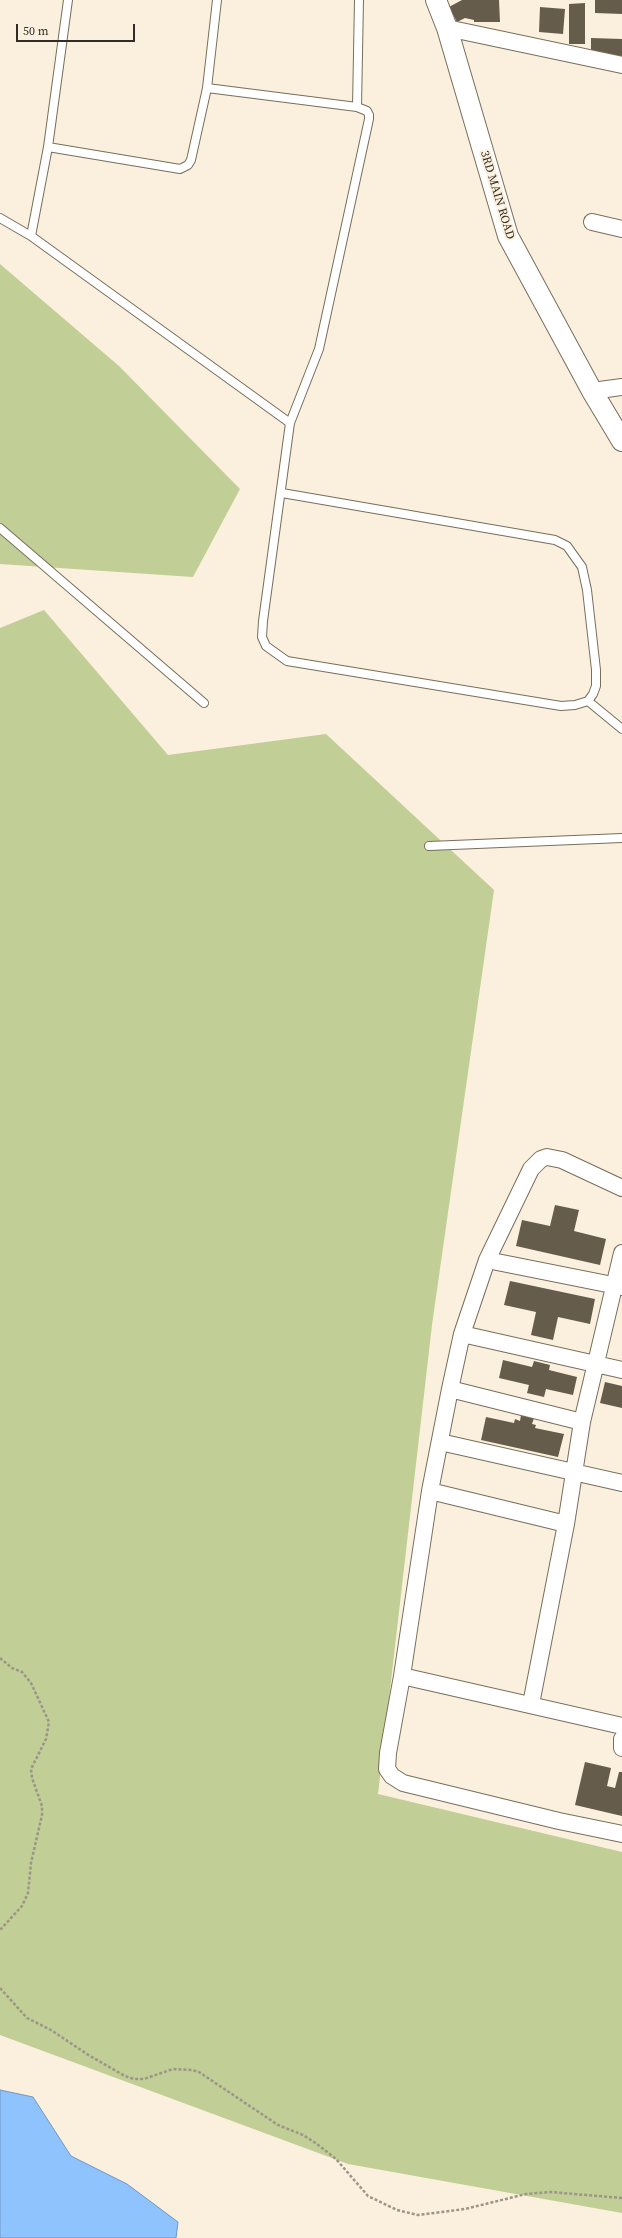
<!DOCTYPE html>
<style>
body{margin:0}
#map{position:relative;width:622px;height:2238px;overflow:hidden;background:#fbf0dd;font-family:"Source Serif 4",serif}
canvas{display:block}
.scale{position:absolute;left:16px;top:24px;width:119px;height:18px;box-sizing:border-box;border:2px solid #312d26;border-top:0;padding-left:5px;font-size:12px;line-height:14px;white-space:nowrap;color:#312d26;-webkit-text-stroke:3px #fbf0dd;paint-order:stroke}
</style>
<div id="map">
<canvas width="622" height="2238"></canvas>
<div class="scale">50 m</div>
</div>
<script>
const g = document.querySelector('canvas').getContext('2d');
g.lineJoin = 'round';
function fillPath(path, color) { g.fillStyle = color; g.fill(path, 'evenodd'); }
const toPath = rows => new Path2D(rows.map(r => 'M' + r).join(''));
function strokePath(path, color, width, dash) { g.strokeStyle = color; g.lineWidth = width; g.lineCap = dash ? 'butt' : 'round'; g.setLineDash(dash || []); g.stroke(path); }
function drawText(font, color, halo, rows, align = 'center') {
  g.font = font + ' "Source Serif 4",serif'; g.lineWidth = 4; g.setLineDash([]); g.textBaseline = 'middle'; g.strokeStyle = halo; g.fillStyle = color; for (const [text, x, y, turn = 0] of rows) {
    g.save(); g.translate(x, y); g.rotate((+turn || 0) * Math.PI / 180); g.textAlign = isNaN(turn) ? turn : align; if (halo) g.strokeText(text, 0, 0); g.fillText(text, 0, 0); g.restore();
  }
}
fillPath(toPath([
 [0,264,119,366,240,489,193,577,0,564],
 [44,610,168,755,326,734,494,890,432,1325,378,1794,622,1852,622,2213,348,2164,0,2035,0,628]
]), '#c1ce95');
const water = toPath([
 [0,2090,33,2097,71,2156,127,2184,178,2222,176,2238,0,2238,0,2090]
]);
fillPath(water, '#8fc3fe');
strokePath(water, '#7396bd', 1);
fillPath(toPath([
 [462,0,499,0,500,22,474,22,474,20,465,18,457,22,449,7],
 [595,0,622,0,622,14,595,13],
 [585,3,585,44,569,44,569,4],
 [540,7,565,9,563,34,539,32],
 [591,38,622,39,622,57,591,56],
 [555,1205,579,1210,574,1231,606,1239,600,1265,516,1246,522,1220,550,1226],
 [510,1281,595,1299,590,1324,558,1317,553,1340,531,1335,536,1312,504,1305],
 [503,1360,532,1367,534,1361,550,1365,549,1370,577,1377,573,1395,546,1389,544,1397,527,1393,529,1385,499,1378],
 [605,1382,622,1386,622,1408,600,1403],
 [521,1415,534,1418,532,1424,536,1425,535,1428,564,1434,558,1457,481,1440,486,1417,514,1423,515,1419,520,1421],
 [585,1762,611,1768,607,1786,615,1788,619,1772,622,1772,622,1816,575,1805]
]), '#655c4c');
const service = toPath([
 [68,0,48,147,180,169,188,165,191,160,207,88,357,107,367,111,369,115,369,119,319,349,290,423,263,621,262,637,266,646,287,661,561,706,575,705,588,701,593,694,596,686,596,670,587,590,582,567,567,546,555,540,282,493],
 [207,88,217,0],
 [357,107,359,0],
 [48,147,31,236,290,423],
 [0,218,31,236],
 [0,528,204,703],
 [588,701,622,729],
 [429,846,622,838]
]);
const minor = toPath([
 [447,28,622,65],
 [592,222,622,229],
 [592,391,622,387],
 [622,1188,562,1160,547,1157,541,1159,531,1169,487,1260,462,1334,450,1389,430,1491,402,1676,622,1726],
 [487,1260,622,1287],
 [462,1334,622,1370],
 [450,1389,582,1422],
 [440,1442,622,1483],
 [430,1491,566,1524],
 [402,1676,388,1753,387,1769,392,1776,403,1783,559,1821,622,1834],
 [531,1704,566,1524,582,1422,622,1253],
 [622,1739,622,1748]
]);
const tertiary = toPath([
 [436,0,447,28,508,236,592,391,622,441]
]);
strokePath(service, '#776e5d', 10);
strokePath(minor, '#776e5d', 18);
strokePath(tertiary, '#776e5d', 22);
strokePath(toPath([
 [0,1658,12,1668,22,1672,31,1683,49,1722,46,1739,31,1769,32,1778,42,1806,42,1815,31,1863,28,1893,22,1906,0,1930],
 [0,1988,27,2018,51,2030,90,2056,125,2076,134,2079,144,2079,173,2069,192,2070,199,2072,278,2125,303,2135,317,2144,336,2159,368,2196,397,2210,418,2215,465,2209,526,2194,550,2192,622,2198]
]), '#9d9588', 2.5, [3, 2]);
strokePath(service, '#fff', 8);
strokePath(minor, '#fff', 16);
strokePath(tertiary, '#fff', 20);
drawText('12px', '#312d26', '#fbf0dd', [
 ["3RD MAIN ROAD",497,195,73]
]);
</script>
